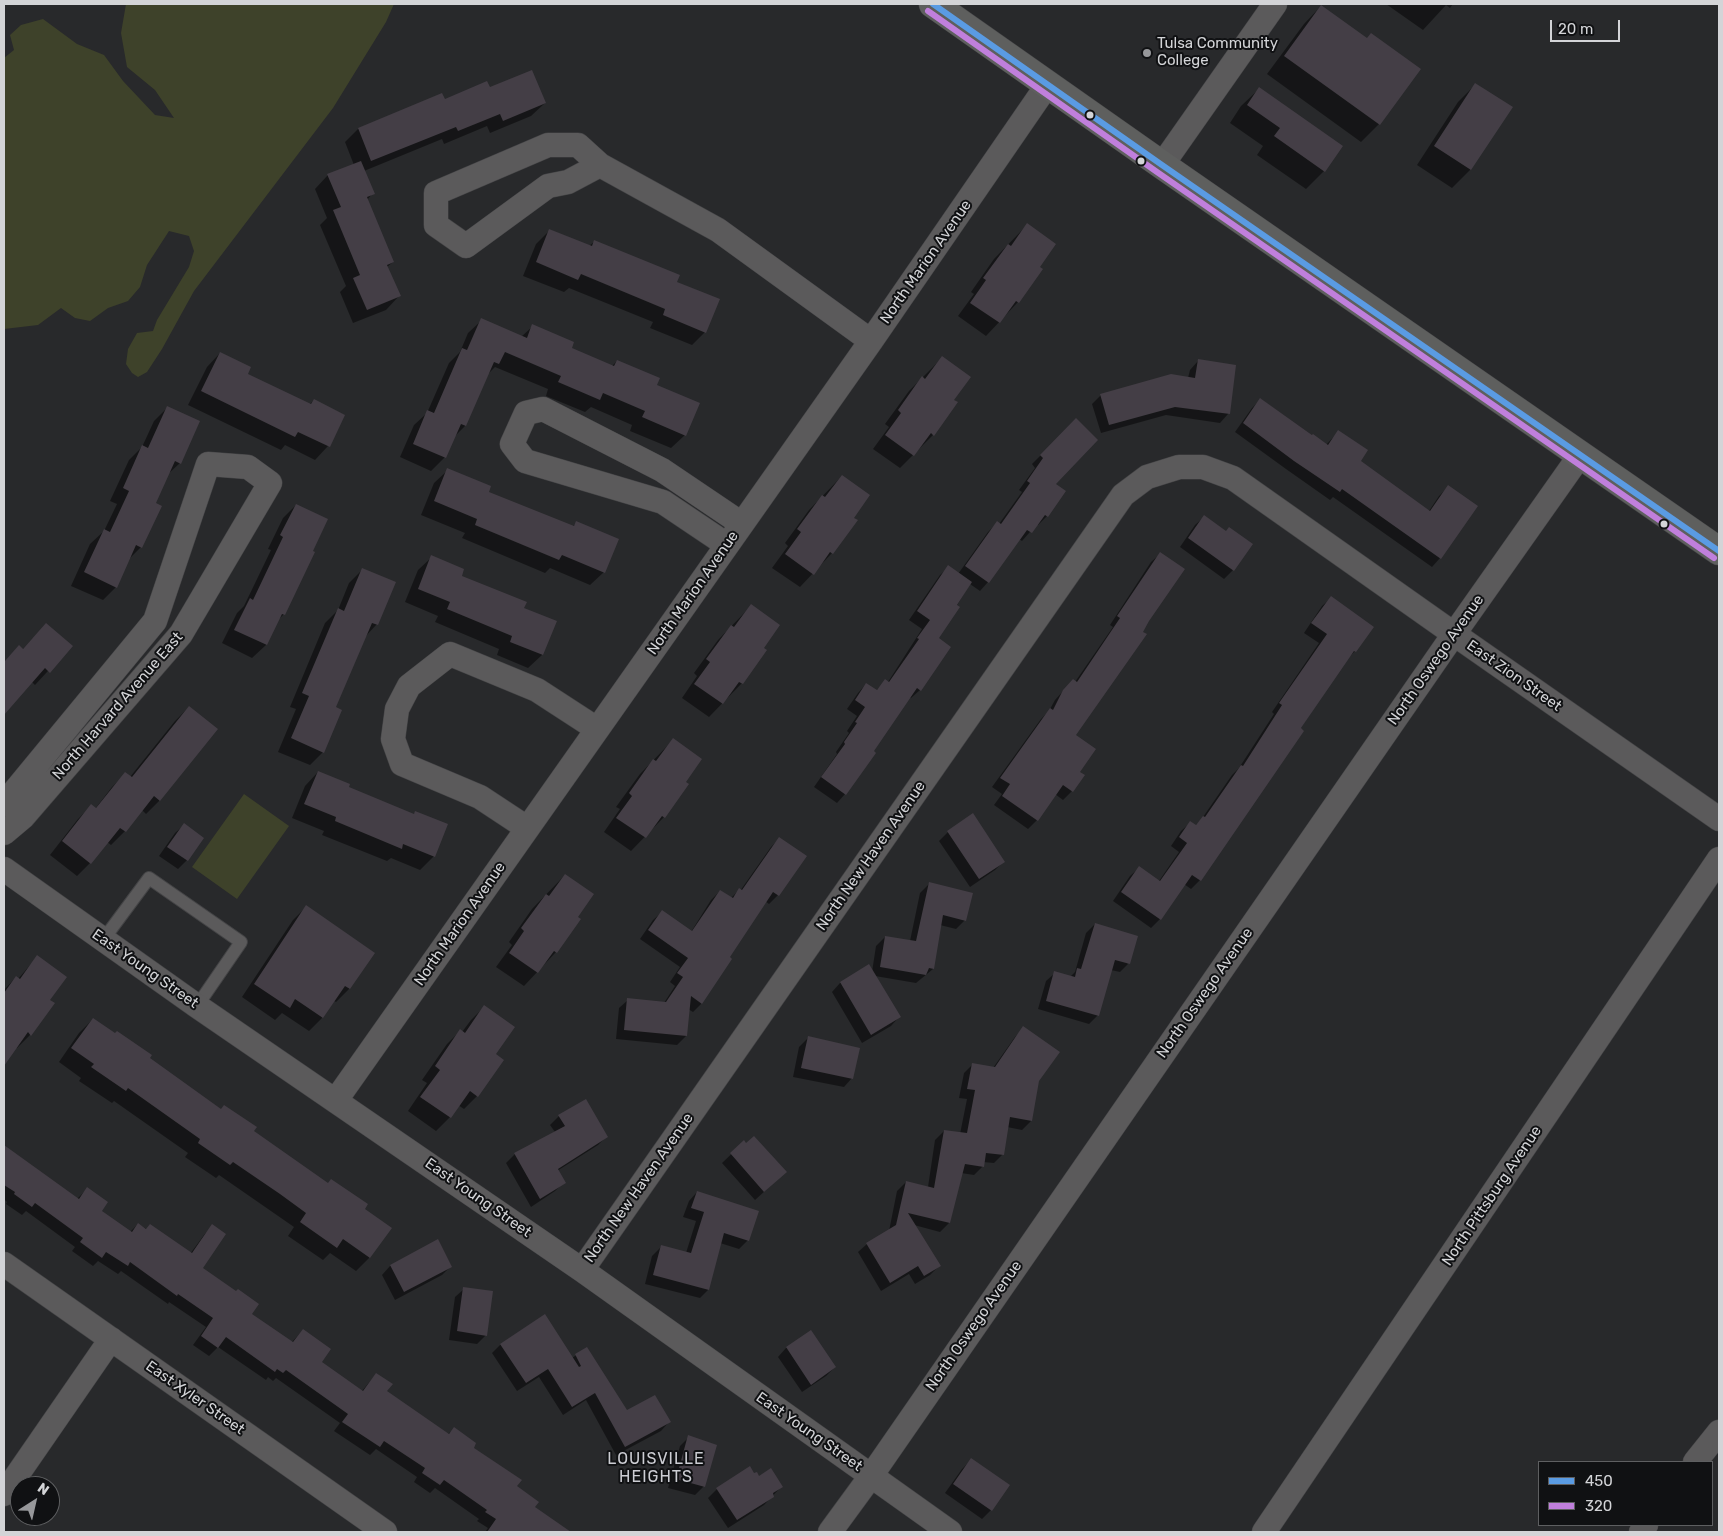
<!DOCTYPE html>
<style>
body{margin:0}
#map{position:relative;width:1723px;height:1536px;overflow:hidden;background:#28292b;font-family:Rubik,sans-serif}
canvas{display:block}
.frame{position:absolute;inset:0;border:5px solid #d3d4d7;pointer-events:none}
.legend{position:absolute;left:1538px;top:1461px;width:175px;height:65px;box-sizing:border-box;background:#101113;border:1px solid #5e5f61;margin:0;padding:6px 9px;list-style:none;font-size:15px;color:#d3d4d7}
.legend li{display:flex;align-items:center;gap:10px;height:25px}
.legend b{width:25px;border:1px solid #5e5f61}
.north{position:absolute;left:10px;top:1476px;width:50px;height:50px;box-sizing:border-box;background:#101113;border:1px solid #5e5f61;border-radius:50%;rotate:35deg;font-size:14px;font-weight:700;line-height:20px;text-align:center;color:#d3d4d7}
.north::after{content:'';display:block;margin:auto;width:18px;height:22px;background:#97989b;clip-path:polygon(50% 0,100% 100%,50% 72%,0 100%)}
.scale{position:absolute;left:1550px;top:20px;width:70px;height:22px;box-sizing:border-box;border:2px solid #d3d4d7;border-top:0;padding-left:6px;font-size:15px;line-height:18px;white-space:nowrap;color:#d3d4d7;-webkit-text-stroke:4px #101113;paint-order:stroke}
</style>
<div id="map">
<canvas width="1723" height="1536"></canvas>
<div class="frame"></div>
<ul class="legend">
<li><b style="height:6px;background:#5a9be3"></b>450</li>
<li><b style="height:6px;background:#c07fdc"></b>320</li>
</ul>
<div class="north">N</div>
<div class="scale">20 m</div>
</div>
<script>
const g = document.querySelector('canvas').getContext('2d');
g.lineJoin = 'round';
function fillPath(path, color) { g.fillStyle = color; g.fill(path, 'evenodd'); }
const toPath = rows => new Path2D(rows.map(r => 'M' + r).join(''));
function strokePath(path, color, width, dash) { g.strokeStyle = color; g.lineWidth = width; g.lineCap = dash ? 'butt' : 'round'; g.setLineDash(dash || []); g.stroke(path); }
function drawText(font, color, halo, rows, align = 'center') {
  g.font = font + ' Rubik,sans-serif'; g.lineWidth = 4; g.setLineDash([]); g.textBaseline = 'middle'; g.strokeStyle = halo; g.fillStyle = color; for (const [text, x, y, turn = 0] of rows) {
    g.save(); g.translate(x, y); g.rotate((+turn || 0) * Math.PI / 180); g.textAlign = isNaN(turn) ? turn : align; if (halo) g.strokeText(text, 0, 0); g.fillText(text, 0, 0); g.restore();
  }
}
fillPath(toPath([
 [126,4,394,4,386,22,333,108,194,291,162,349,147,372,138,377,132,373,126,364,128,349,137,333,153,331,157,320,189,267,194,251,189,236,169,231,147,265,140,287,128,301,108,308,90,321,75,318,61,308,38,325,4,329,4,58,14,50,10,35,21,25,43,19,77,44,104,55,123,81,155,115,174,118,155,90,127,67,121,33],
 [244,794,289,826,237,899,192,867]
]), '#3e422a');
fillPath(toPath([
 [1386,4,1453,4,1450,8,1446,5,1423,30],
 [1321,6,1367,39,1379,124,1361,142,1267,74,1304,24],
 [1476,84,1511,108,1470,170,1452,188,1417,165,1458,102],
 [489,89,545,103,531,116,490,133,487,126,444,144,442,139,364,171,373,193,367,200,393,262,387,267,399,296,386,310,353,323,340,292,346,286,320,225,327,218,315,189,328,175,354,165,345,142,358,129,442,94,444,100],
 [1259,89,1324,171,1306,189,1257,155,1263,146,1230,123,1241,106],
 [1027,225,1038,267,1018,302,986,336,958,316,974,294,971,292,994,259],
 [550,230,589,246,595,241,676,282,705,332,692,345,650,328,653,322,569,288,564,292,523,276,536,244],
 [482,320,521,337,533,326,570,349,612,366,617,361,655,385,685,435,671,448,630,431,632,425,591,407,585,412,546,396,548,389,495,367,487,375,465,426,454,437,445,457,431,471,400,457,414,425,427,413,449,363,460,352,468,333],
 [220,353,246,374,309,405,314,400,344,415,328,446,315,460,285,445,281,450,188,405,207,367],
 [942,358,953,400,956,402,933,435,900,468,873,449,889,427,885,424,909,391],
 [1198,361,1235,366,1228,414,1220,423,1166,415,1101,433,1092,404,1101,395,1188,378,1190,370],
 [1261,399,1326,445,1339,431,1359,462,1429,511,1439,496,1448,487,1440,558,1432,567,1333,497,1330,500,1286,469,1235,432,1252,408],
 [167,408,180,463,167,475,154,504,141,547,128,560,116,587,103,600,71,586,90,544,104,531,117,504,110,501,129,460,142,447,154,421],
 [1076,420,1054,484,1047,516,1038,525,1037,524,1022,541,1019,539,988,582,980,591,970,584,937,638,920,690,911,698,909,697,845,794,837,803,814,787,837,754,836,752,849,733,847,731,857,716,847,709,858,693,866,684,876,691,885,681,888,682,922,629,909,620,940,575,949,567,958,574,988,532,997,523,999,524,1022,492,1019,490,1035,468,1032,464],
 [448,470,487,492,572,527,577,523,604,572,590,585,550,568,545,573,462,538,465,533,421,515,434,483],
 [842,476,853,519,832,553,800,587,772,568,788,546,785,543,809,510],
 [296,505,284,614,277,621,266,645,252,658,222,643,237,613,244,606,271,550,268,549,283,518],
 [1204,517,1233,570,1224,579,1180,547,1195,525],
 [1160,554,1148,620,1074,735,1078,772,1072,791,1063,800,1055,794,1037,820,1028,829,994,805,1002,794,992,787,1041,719,1049,711,1055,700,1064,690,1075,682,1113,627,1110,625,1151,562],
 [432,557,460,576,523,609,555,622,542,655,528,668,497,655,499,649,435,622,438,616,405,602,418,570],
 [363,569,377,624,365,637,335,708,323,752,310,765,278,752,296,709,290,707,325,623,338,610,349,583],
 [1331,598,1355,651,1346,660,1200,880,1191,889,1184,884,1160,919,1151,928,1113,901,1130,876,1139,868,1159,881,1179,852,1171,846,1181,831,1190,823,1195,826,1203,817,1232,775,1239,768,1274,714,1272,712,1319,643,1304,633,1322,606],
 [751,606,762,648,765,651,742,683,709,717,682,698,697,676,694,673,718,640],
 [33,638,71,646,35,685,32,682,4,713,4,662,19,646,22,650],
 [189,707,160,800,146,814,142,810,125,831,111,845,107,842,90,863,77,876,50,855,78,819,91,806,95,809,112,787,125,774,130,777,175,721],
 [673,740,684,782,664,817,631,851,604,832,620,809,616,807,640,774],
 [318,772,348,788,413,815,416,812,434,856,420,870,391,858,387,861,322,835,324,831,292,818,305,786],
 [184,825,187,860,178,869,159,856,175,833],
 [948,832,1004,861,995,870,970,887,939,841],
 [779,839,778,895,769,904,765,901,728,958,702,1003,693,1012,688,1009,686,1036,677,1045,616,1039,619,1008,628,1000,664,1003,675,986,670,982,680,967,640,939,653,920,662,912,691,932,711,900,720,891,731,898,739,890,740,891,771,847],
 [565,875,576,917,556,952,524,986,496,967,512,945,509,942,532,909],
 [929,884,965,920,956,929,940,925,933,969,916,983,875,976,899,1017,891,1026,862,1043,832,992,840,983,869,966,872,972,876,946,885,937,910,941,920,893],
 [306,907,374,953,349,989,336,1002,334,1001,322,1018,309,1031,282,1013,275,1020,242,997,293,920],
 [1095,924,1128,964,1120,972,1111,970,1098,1015,1089,1024,1038,1009,1046,981,1055,973,1070,977,1075,972,1086,933],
 [37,957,49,1000,30,1035,17,1048,16,1047,4,1061,4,990,16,977,18,979],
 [484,1007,494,1054,477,1096,464,1109,458,1105,450,1117,436,1131,408,1111,427,1083,422,1080,447,1044,460,1031,462,1032,471,1020],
 [93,1019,363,1210,370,1257,356,1271,330,1253,323,1260,288,1236,294,1227,219,1175,216,1178,185,1157,188,1153,114,1101,112,1103,79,1081,81,1078,59,1062,79,1033],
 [1024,1028,1038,1080,1031,1121,1022,1130,1007,1127,1002,1155,994,1163,983,1162,983,1166,974,1175,961,1173,949,1223,940,1232,914,1225,939,1266,930,1275,915,1284,909,1274,881,1291,858,1252,867,1244,889,1231,897,1191,906,1182,928,1187,935,1140,944,1131,960,1134,967,1099,959,1098,964,1073,973,1064,993,1068,1015,1037],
 [808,1038,852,1078,844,1087,793,1077,799,1047],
 [559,1116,606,1137,598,1145,557,1171,564,1182,555,1191,531,1207,506,1163,515,1154,555,1132,550,1125],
 [744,1142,776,1181,755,1200,722,1163],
 [4,1147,77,1199,87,1189,101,1211,130,1232,138,1224,190,1254,204,1235,212,1226,201,1268,250,1315,292,1342,303,1330,320,1362,362,1391,376,1374,386,1392,448,1434,454,1429,472,1448,516,1487,533,1508,568,1532,485,1532,488,1528,477,1521,479,1519,435,1488,430,1493,414,1482,417,1477,376,1449,370,1455,334,1431,340,1423,276,1378,273,1381,268,1377,266,1380,218,1347,209,1356,193,1345,206,1327,169,1302,168,1304,121,1271,118,1274,98,1261,93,1266,72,1251,75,1247,26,1211,22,1215,6,1204,7,1202,4,1199],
 [697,1192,748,1240,739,1249,720,1243,708,1290,700,1298,645,1284,652,1256,661,1247,686,1253,696,1221,683,1217,689,1201],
 [438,1241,451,1266,442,1275,395,1300,382,1275,390,1266],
 [464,1289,486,1335,477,1344,449,1340,455,1297],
 [810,1332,835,1367,826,1376,802,1392,778,1357,786,1348],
 [501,1344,572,1358,587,1348,627,1412,669,1422,661,1431,616,1455,586,1400,563,1415,539,1377,517,1391,492,1353],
 [689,1437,704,1486,695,1495,668,1488,680,1446],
 [971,1460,991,1510,982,1519,945,1493,962,1469],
 [754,1475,781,1487,764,1505,728,1528,708,1498,717,1489]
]), '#0007');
fillPath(toPath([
 [1321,5,1367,38,1371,33,1421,69,1380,125,1284,56],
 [532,70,546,103,503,121,500,114,458,131,456,127,371,161,358,128,442,93,445,99,487,81,490,87],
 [1475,83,1513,107,1471,170,1434,146],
 [1259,87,1343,146,1325,172,1274,136,1280,128,1247,105],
 [361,161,375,194,367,197,394,262,387,265,401,296,367,310,353,278,360,275,333,210,341,207,327,174],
 [1027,223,1056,244,1040,267,1043,269,1019,303,1016,301,1000,323,970,303,986,280,983,278,1008,244,1011,246],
 [549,229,592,246,594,240,680,275,677,282,720,299,706,333,663,315,665,309,581,274,578,280,536,262],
 [481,318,527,338,532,324,574,342,572,348,614,366,617,360,660,378,657,385,700,403,686,436,642,417,645,411,603,393,600,400,558,382,561,376,505,352,499,364,494,362,466,426,461,424,446,458,413,444,427,410,434,413,462,348,467,350],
 [220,352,251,367,248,374,311,404,314,399,345,415,330,447,298,432,295,437,201,391],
 [942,356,971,377,954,400,958,402,934,436,931,433,914,456,885,435,901,413,898,410,922,376,925,379],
 [1198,359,1236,365,1230,414,1175,407,1109,425,1100,394,1171,374,1195,378],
 [1260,398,1312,435,1313,434,1328,445,1338,430,1368,450,1361,461,1430,511,1448,485,1478,506,1441,559,1342,489,1340,492,1294,461,1243,423],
 [167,406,200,421,181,464,175,461,156,503,162,506,142,548,136,545,117,588,84,572,104,529,110,532,129,491,123,488,142,445,148,448],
 [1076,418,1098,440,1056,484,1066,491,1048,517,1045,515,1032,533,1027,530,989,583,965,566,997,521,1001,524,1030,483,1027,481,1043,458,1040,455],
 [447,468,491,486,489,492,574,526,576,521,619,539,605,573,562,555,559,560,475,525,477,519,434,501],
 [842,475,870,495,854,518,858,520,833,554,830,552,814,575,785,554,801,532,797,529,822,495,825,497],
 [296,504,328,519,313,551,315,552,285,615,282,614,267,645,234,630,250,598,253,600,283,537,280,535],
 [1204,515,1226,531,1229,527,1253,544,1234,571,1188,538],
 [1160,552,1185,569,1149,621,1143,632,1147,634,1076,735,1096,749,1080,772,1085,775,1073,792,1063,785,1038,821,1002,796,1010,784,1000,778,1050,708,1053,710,1063,690,1073,679,1077,682,1120,618,1117,616],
 [431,555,464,569,462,576,527,602,524,608,557,621,543,655,510,642,512,636,447,609,450,602,418,589],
 [948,565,972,582,957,605,960,607,939,638,951,647,921,691,917,688,874,751,876,753,846,795,821,777,845,744,844,742,857,723,855,722,865,707,855,700,866,683,877,690,885,679,889,682,919,639,917,638,930,620,917,611],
 [362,568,396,582,378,625,372,623,336,707,342,710,324,753,291,738,309,696,302,693,338,608,344,611],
 [1331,596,1374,627,1356,652,1354,651,1301,728,1304,731,1201,881,1192,875,1161,920,1121,892,1139,866,1160,881,1187,843,1179,837,1190,821,1196,825,1203,816,1205,817,1241,765,1243,766,1282,705,1279,703,1327,634,1311,623],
 [751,604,780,625,764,648,767,650,743,684,739,682,723,704,694,684,710,662,706,659,731,625,734,627],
 [46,623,73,646,50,673,45,668,4,715,4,662,19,645,23,649],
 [189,706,218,729,160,801,154,796,126,832,120,828,91,864,62,841,91,804,96,808,125,772,132,777],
 [673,738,702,759,686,782,689,784,665,818,662,816,646,838,616,818,632,796,629,793,653,759,656,761],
 [318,771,350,784,349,787,414,814,415,811,448,824,435,857,403,844,402,849,335,821,336,817,304,804],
 [973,813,1005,862,979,879,947,831],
 [184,823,204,838,188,861,167,847],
 [779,837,807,856,779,896,773,892,730,957,732,959,702,1004,691,996,687,1036,624,1030,627,998,666,1002,683,977,677,973,688,958,648,930,662,910,692,931,720,890,733,898,739,888,742,890],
 [565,874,594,894,578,917,581,919,557,953,554,951,538,973,509,953,524,931,521,928,546,894,549,896],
 [929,882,973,893,966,921,943,915,934,969,929,968,926,975,880,967,885,936,916,941],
 [306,905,375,953,350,989,345,986,323,1018,295,999,290,1008,254,984],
 [1095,923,1138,936,1130,964,1115,960,1099,1016,1046,1001,1054,971,1075,977,1077,968,1081,969],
 [37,955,67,977,50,1000,55,1003,31,1036,28,1032,4,1066,4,993,16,976,20,979],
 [869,964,901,1017,871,1035,840,982],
 [484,1005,515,1027,496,1054,504,1060,478,1097,470,1091,451,1118,420,1097,440,1070,435,1066,460,1029,465,1033],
 [93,1018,115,1033,117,1031,152,1055,150,1058,221,1109,224,1105,257,1127,254,1131,328,1183,331,1179,368,1204,365,1209,392,1228,370,1258,343,1239,337,1248,300,1222,306,1213,280,1194,233,1162,230,1165,198,1143,200,1139,128,1088,126,1091,91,1067,94,1064,71,1048],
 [1023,1026,1060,1052,1039,1081,1032,1121,1010,1117,1004,1155,986,1153,984,1167,965,1164,950,1223,908,1213,941,1266,924,1276,918,1266,890,1283,866,1243,896,1225,906,1181,934,1188,944,1130,967,1133,975,1090,967,1089,972,1063,995,1067],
 [808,1036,860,1048,853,1079,801,1068],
 [586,1099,608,1137,558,1169,566,1183,540,1199,514,1153,565,1126,558,1115],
 [754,1136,787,1172,764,1192,730,1153,744,1140,746,1143],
 [4,1145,79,1199,87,1187,108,1202,102,1211,132,1232,138,1223,146,1229,150,1224,192,1253,212,1224,226,1234,203,1268,236,1291,238,1289,259,1304,252,1314,293,1342,303,1329,331,1349,322,1362,363,1391,376,1373,393,1384,387,1391,449,1434,454,1427,476,1443,474,1448,522,1480,517,1486,539,1502,535,1507,571,1532,487,1532,496,1519,485,1512,487,1510,444,1480,440,1485,422,1473,425,1468,384,1441,380,1447,342,1422,348,1414,286,1370,283,1373,277,1369,275,1372,226,1337,218,1348,201,1336,213,1318,178,1294,177,1296,130,1262,128,1266,106,1252,102,1258,80,1242,83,1238,35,1203,32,1207,14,1194,15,1192,4,1185],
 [697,1191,759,1211,749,1241,724,1233,709,1290,653,1275,661,1245,691,1253,704,1212,691,1208],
 [438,1239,452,1267,404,1292,390,1265],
 [463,1287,493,1291,487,1336,457,1331],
 [545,1314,579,1367,581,1366,575,1354,587,1347,627,1410,655,1395,671,1422,625,1447,595,1393,572,1407,548,1369,526,1383,500,1344],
 [811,1330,836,1367,811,1385,786,1347],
 [688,1435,717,1445,705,1487,676,1479],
 [971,1458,1010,1485,992,1511,953,1484],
 [750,1466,754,1473,757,1472,759,1476,771,1468,783,1487,773,1493,774,1497,737,1520,716,1488]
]), '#443e46');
const service = toPath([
 [103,940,149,878,241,942,197,1006]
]);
const minor = toPath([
 [600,165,568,182,548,186,466,246,436,225,436,193,548,145,578,145,600,165,718,230,871,341],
 [1162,165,1275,4],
 [727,545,663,502,525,461,512,444,526,413,543,409,662,470,742,524],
 [4,804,155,621,208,464,248,467,270,483,181,634,23,817,4,833],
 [527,828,480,797,402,764,393,739,397,709,409,686,450,654,537,690,597,729],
 [4,869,197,1006,582,1270,950,1532],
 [336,1100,871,341,1048,84],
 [4,1264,385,1532],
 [582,1270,1123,495,1147,477,1179,467,1203,467,1233,478,1454,634,1719,819],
 [1695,1462,1719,1432],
 [4,1494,111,1339],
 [830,1532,871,1476,1454,634,1581,454],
 [1264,1532,1719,859],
 [1641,1532,1646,1525]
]);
const secondary = toPath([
 [933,4,1162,165,1719,551]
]);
strokePath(service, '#444446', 14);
strokePath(minor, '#444446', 25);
strokePath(secondary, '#444446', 29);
strokePath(service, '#5b5a5b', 12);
strokePath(minor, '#5b5a5b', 24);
strokePath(secondary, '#5e5f5e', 28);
strokePath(toPath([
 [933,4,1162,165,1719,551]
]), '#5a9be3', 6);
strokePath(toPath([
 [928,11,1157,172,1714,558]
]), '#c07fdc', 6);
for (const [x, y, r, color] of [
 [1147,53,5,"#97989b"],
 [1090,115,4.5,"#d3d4d7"],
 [1141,161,4.5,"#d3d4d7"],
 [1664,524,4.5,"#d3d4d7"]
]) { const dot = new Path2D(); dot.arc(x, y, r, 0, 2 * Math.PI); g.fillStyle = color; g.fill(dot); strokePath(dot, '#101113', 2); }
drawText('15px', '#d3d4d7', '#101113', [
 ["Tulsa Community",1157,44],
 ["College",1157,61]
], 'left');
drawText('15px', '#d3d4d7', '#101113', [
 ["North Marion Avenue",926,262,-55],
 ["North Marion Avenue",693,593,-55],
 ["North Oswego Avenue",1436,660,-55],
 ["East Zion Street",1514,676,35],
 ["North Harvard Avenue East",118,706,-49],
 ["North New Haven Avenue",871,856,-55],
 ["North Marion Avenue",460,924,-55],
 ["East Young Street",145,969,35],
 ["North Oswego Avenue",1205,993,-55],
 ["North New Haven Avenue",639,1188,-55],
 ["North Pittsburg Avenue",1492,1196,-56],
 ["East Young Street",478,1198,35],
 ["North Oswego Avenue",974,1326,-55],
 ["East Xyler Street",195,1398,35],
 ["East Young Street",809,1432,35]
]);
g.letterSpacing = '1px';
drawText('16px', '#cccdd3', '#101113', [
 ["LOUISVILLE",656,1459],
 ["HEIGHTS",656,1477]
]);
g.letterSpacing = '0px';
</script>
